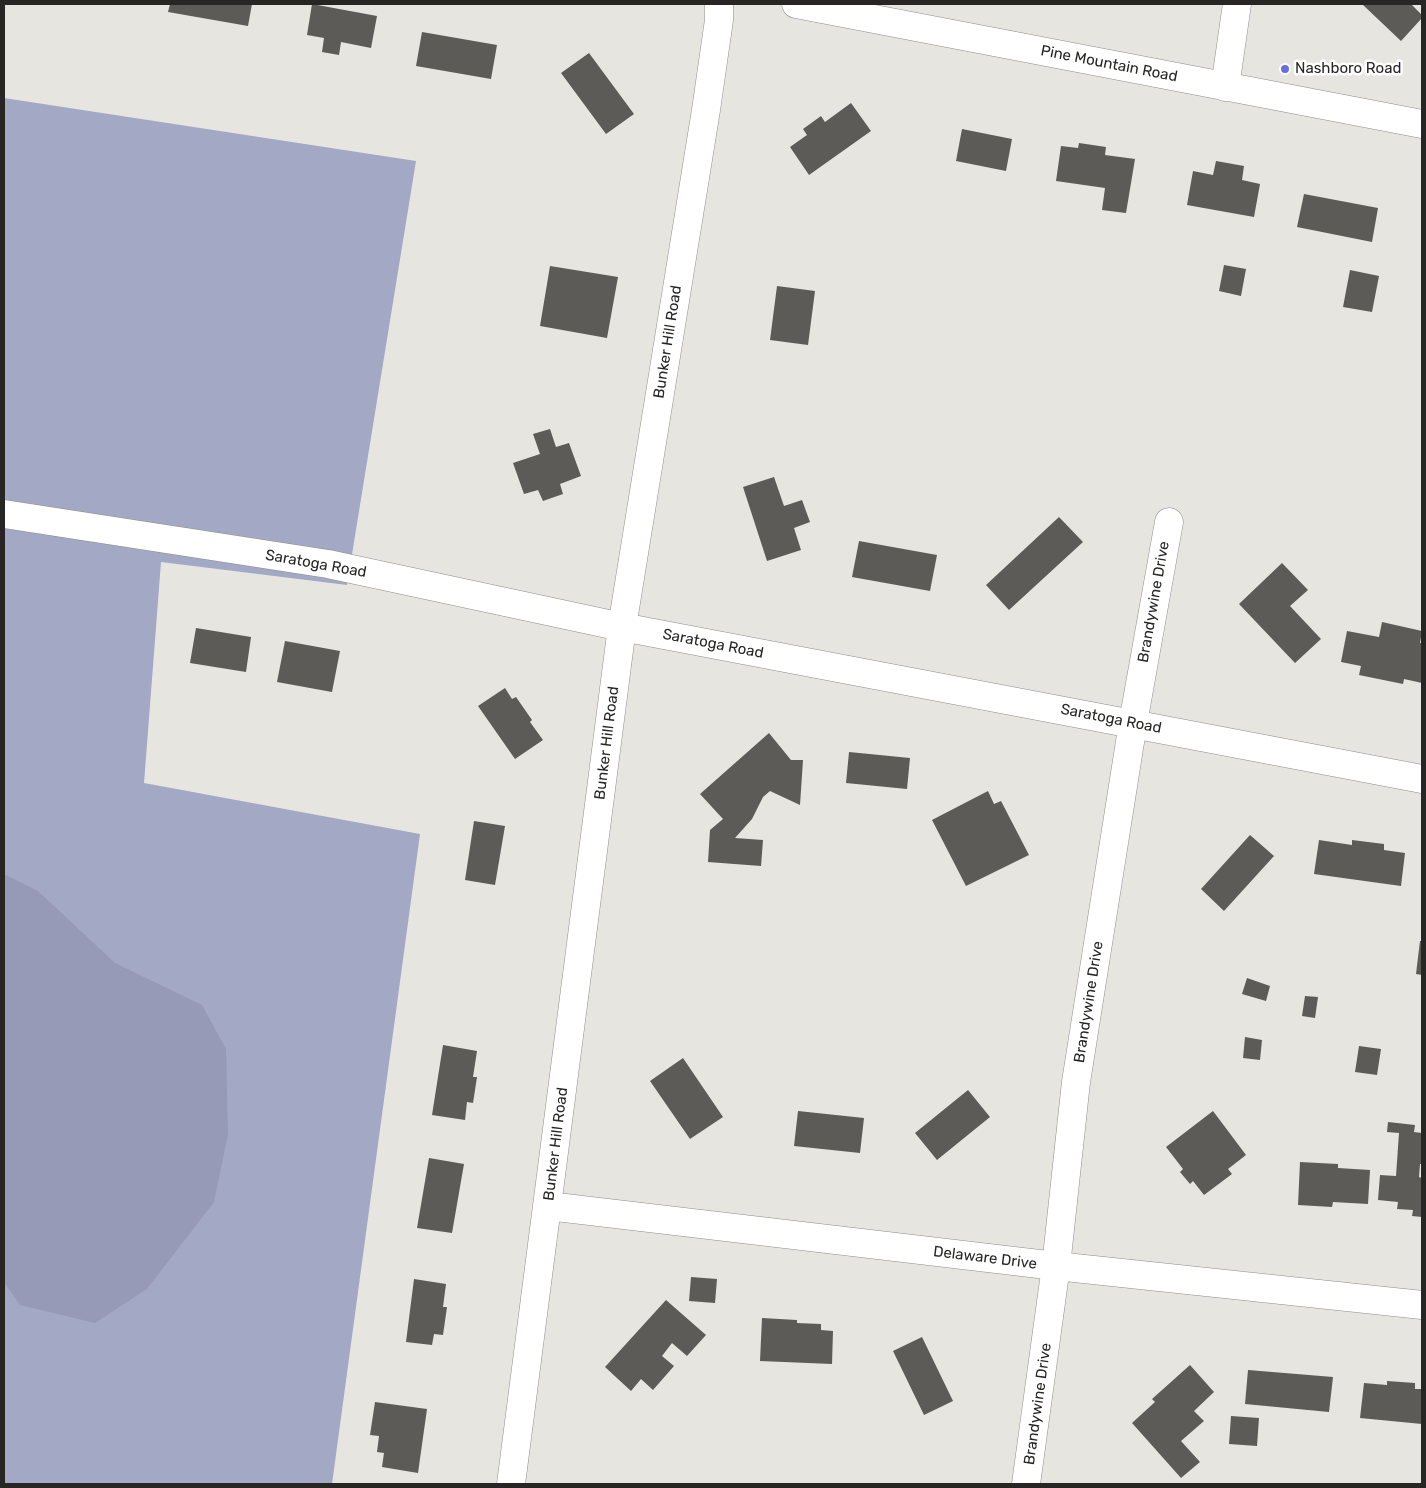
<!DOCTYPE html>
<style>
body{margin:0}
#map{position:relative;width:1426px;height:1488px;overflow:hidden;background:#e6e5e0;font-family:Rubik,sans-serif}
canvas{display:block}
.frame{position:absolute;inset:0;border:5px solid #272625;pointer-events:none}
</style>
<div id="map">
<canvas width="1426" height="1488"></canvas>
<div class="frame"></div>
</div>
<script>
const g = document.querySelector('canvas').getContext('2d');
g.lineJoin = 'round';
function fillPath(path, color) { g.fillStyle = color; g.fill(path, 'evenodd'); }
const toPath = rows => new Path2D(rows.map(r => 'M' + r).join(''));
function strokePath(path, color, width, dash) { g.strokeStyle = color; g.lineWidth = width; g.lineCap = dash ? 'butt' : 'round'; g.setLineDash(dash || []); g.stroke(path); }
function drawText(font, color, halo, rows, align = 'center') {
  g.font = font + ' Rubik,sans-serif'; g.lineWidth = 5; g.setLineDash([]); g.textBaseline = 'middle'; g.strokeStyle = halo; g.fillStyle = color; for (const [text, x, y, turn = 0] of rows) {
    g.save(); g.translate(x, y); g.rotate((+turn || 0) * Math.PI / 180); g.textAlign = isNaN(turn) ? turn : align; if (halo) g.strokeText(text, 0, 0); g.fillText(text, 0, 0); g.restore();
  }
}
fillPath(toPath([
 [4,98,416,161,347,585,161,562,144,783,420,834,332,1484,4,1484]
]), '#a3a8c5');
fillPath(toPath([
 [4,874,38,891,115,963,202,1005,226,1049,228,1134,214,1202,147,1289,95,1323,20,1305,4,1282]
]), '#969ab6');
fillPath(toPath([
 [170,4,252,4,248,26,168,12],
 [312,4,377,16,371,48,341,42,339,55,322,52,324,38,307,35],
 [1362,4,1411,4,1422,15,1422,18,1401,41],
 [422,32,497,45,491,79,416,66],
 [589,53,634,114,606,134,561,73],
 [851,103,871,131,809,175,790,147,807,135,803,129,821,116,825,122],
 [962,129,1012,139,1006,171,956,161],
 [1079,143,1106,147,1105,155,1135,159,1126,213,1102,210,1105,188,1056,181,1061,146,1078,148],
 [1216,161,1244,166,1242,180,1260,184,1254,217,1187,205,1193,171,1213,175],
 [1304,194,1378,208,1372,242,1297,227],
 [1224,265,1246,269,1241,296,1219,291],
 [550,266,618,277,607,338,540,326],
 [1350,270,1379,276,1372,312,1343,307],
 [777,286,815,291,808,345,770,340],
 [550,429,556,447,569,443,581,476,560,484,563,494,543,501,538,490,524,494,513,463,540,454,533,434],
 [774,477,784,506,802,500,810,522,794,528,801,550,767,561,743,487],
 [1059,517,1083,542,1009,610,986,585],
 [859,541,937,555,930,591,852,577],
 [1282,563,1308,590,1290,606,1321,639,1295,663,1239,604],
 [1382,622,1422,631,1420,643,1422,643,1422,683,1404,679,1403,684,1359,675,1361,666,1341,662,1347,631,1379,637],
 [196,628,251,637,246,672,190,663],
 [285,641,340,651,332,692,277,682],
 [505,688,512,699,516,697,532,720,530,722,543,740,515,759,478,706],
 [769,733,791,760,803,760,800,805,770,791,763,797,752,819,735,838,763,840,761,866,708,862,710,830,723,819,700,794],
 [849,752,910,758,907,789,846,783],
 [988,791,994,804,1001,801,1029,855,966,886,932,820],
 [474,821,505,826,495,885,465,880],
 [1250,835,1274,856,1224,911,1201,889],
 [1319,840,1352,845,1352,840,1384,844,1384,850,1405,853,1401,886,1314,874],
 [1420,941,1422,941,1422,975,1416,974],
 [1247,978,1270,986,1266,1001,1242,994],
 [1305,996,1318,997,1315,1018,1302,1016],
 [1245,1037,1262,1040,1260,1060,1243,1058],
 [443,1045,477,1051,473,1077,477,1077,473,1103,467,1102,465,1120,432,1115],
 [1359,1046,1381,1049,1377,1075,1355,1072],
 [683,1058,723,1117,690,1139,650,1081],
 [968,1090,990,1117,937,1160,915,1133],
 [798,1111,864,1118,860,1153,794,1146],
 [1213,1111,1246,1155,1228,1169,1232,1174,1204,1195,1193,1181,1190,1184,1180,1172,1183,1169,1166,1147],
 [1388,1122,1415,1125,1414,1132,1422,1133,1422,1164,1420,1164,1419,1177,1422,1178,1422,1217,1412,1216,1413,1210,1397,1209,1398,1202,1378,1200,1380,1175,1396,1176,1399,1133,1387,1132],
 [429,1158,464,1164,452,1233,417,1228],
 [1300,1162,1338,1164,1338,1168,1370,1170,1368,1204,1333,1202,1332,1207,1298,1205],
 [691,1277,717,1279,715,1303,689,1301],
 [414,1279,446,1284,443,1307,447,1307,443,1335,434,1334,432,1345,406,1342],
 [666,1300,706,1335,687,1356,672,1343,662,1356,674,1366,653,1390,641,1379,631,1391,605,1367],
 [762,1318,797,1320,797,1323,821,1324,821,1330,833,1331,832,1364,760,1361],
 [922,1337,953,1401,924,1415,893,1351],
 [1190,1365,1214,1392,1194,1411,1204,1421,1181,1441,1200,1462,1181,1478,1132,1423,1155,1402,1152,1399],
 [1248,1370,1333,1377,1329,1412,1245,1404],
 [1387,1381,1415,1383,1415,1389,1422,1389,1422,1424,1360,1418,1364,1383,1387,1385],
 [375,1402,427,1409,418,1473,382,1467,384,1453,377,1452,379,1436,370,1435],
 [1231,1416,1259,1418,1257,1446,1229,1444]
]), '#5c5b57');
const street = toPath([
 [796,4,1422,124],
 [1225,87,1237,4],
 [4,514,328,564,622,627,1422,779],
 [548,1206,1056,1266,1422,1305],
 [511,1484,622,627,706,110,719,20,719,4],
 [1026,1484,1056,1266,1076,1082,1133,723,1169,522]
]);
strokePath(street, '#8e8d88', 29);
strokePath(street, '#fff', 28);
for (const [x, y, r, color] of [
 [1285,69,5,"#686ce5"]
]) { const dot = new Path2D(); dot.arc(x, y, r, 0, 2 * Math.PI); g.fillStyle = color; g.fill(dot); strokePath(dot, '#fff', 2); }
drawText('15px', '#272625', '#fff', [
 ["Pine Mountain Road",1109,64,11],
 ["Bunker Hill Road",668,342,-81],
 ["Saratoga Road",316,564,10],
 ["Brandywine Drive",1154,602,-80],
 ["Saratoga Road",713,644,11],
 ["Saratoga Road",1111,719,11],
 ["Bunker Hill Road",607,743,-83],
 ["Brandywine Drive",1089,1002,-81],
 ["Bunker Hill Road",556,1144,-83],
 ["Delaware Drive",985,1258,7],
 ["Brandywine Drive",1038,1404,-82]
]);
drawText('15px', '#272625', '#fff', [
 ["Nashboro Road",1295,69]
], 'left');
</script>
